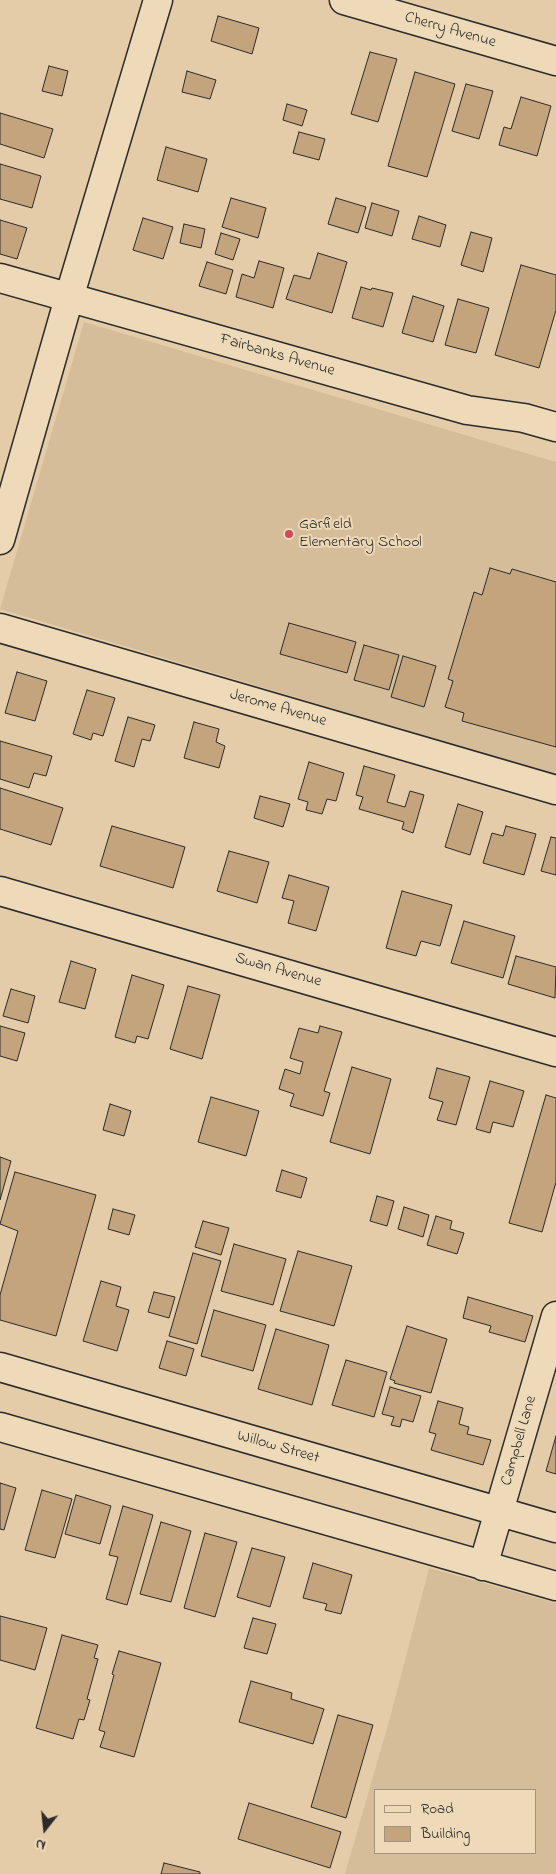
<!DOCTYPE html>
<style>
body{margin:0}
#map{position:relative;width:556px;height:1874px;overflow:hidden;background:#e4cca8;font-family:"Indie Flower",sans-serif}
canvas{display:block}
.legend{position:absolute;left:374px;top:1789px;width:162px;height:65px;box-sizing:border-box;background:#eedab8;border:1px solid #a09480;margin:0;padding:6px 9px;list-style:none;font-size:15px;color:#2b2b2b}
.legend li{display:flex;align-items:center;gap:10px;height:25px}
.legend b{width:25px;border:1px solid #a09480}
.north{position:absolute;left:20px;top:1804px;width:50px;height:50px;-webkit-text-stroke:4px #eedab8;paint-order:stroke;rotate:196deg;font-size:14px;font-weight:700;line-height:20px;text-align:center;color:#2b2b2b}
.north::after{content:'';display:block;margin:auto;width:18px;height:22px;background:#2b2b2b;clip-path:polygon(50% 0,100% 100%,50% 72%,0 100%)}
</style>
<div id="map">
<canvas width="556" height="1874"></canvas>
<ul class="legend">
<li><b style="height:6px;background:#eedab8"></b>Road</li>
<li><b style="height:14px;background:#c3a47c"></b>Building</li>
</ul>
<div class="north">N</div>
</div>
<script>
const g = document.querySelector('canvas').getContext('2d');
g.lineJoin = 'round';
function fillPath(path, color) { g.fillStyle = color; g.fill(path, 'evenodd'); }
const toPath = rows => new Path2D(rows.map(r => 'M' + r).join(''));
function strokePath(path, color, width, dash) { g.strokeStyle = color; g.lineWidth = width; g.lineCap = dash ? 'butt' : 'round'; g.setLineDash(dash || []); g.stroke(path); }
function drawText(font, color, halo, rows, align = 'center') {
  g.font = font + ' "Indie Flower",sans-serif'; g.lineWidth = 4; g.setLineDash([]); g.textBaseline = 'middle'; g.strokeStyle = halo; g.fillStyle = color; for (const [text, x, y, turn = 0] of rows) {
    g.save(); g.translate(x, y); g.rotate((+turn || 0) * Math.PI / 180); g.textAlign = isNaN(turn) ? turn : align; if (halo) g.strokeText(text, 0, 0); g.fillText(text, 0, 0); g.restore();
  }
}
fillPath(toPath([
 [84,322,556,462,556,775,0,609],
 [429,1568,556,1603,556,1874,345,1874,391,1714],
 [535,1790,535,1853,375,1853,375,1790]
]), '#d6bd99');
const building = toPath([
 [218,16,259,28,252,54,211,41,218,16],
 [370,52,397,59,378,122,351,114,370,52],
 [49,66,68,71,62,96,42,91,49,66],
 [187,71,216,80,210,99,182,92,187,71],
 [415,72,455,84,427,177,388,166,415,72],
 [466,84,493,91,479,139,452,131,466,84],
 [521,97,551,106,537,156,499,145,504,127,511,129,521,97],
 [287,104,307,110,302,126,283,120,287,104],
 [0,113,53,129,44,158,0,144,0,113],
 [299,132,325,139,319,160,293,153,299,132],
 [166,147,207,159,198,192,157,180,166,147],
 [0,164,41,176,32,208,0,199,0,164],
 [231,198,266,208,258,238,222,227,231,198],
 [336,198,366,207,358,233,328,224,336,198],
 [372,203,399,211,392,236,365,228,372,203],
 [419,216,446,225,440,247,412,239,419,216],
 [143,218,173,227,163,259,133,250,143,218],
 [0,220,27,228,17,259,0,254,0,220],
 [184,224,205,229,201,248,180,243,184,224],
 [471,232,492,238,483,272,461,265,471,232],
 [221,233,240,239,233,260,215,254,221,233],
 [318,253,347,262,332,313,286,299,294,275,310,279,318,253],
 [259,261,284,268,273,308,236,297,242,274,254,278,259,261],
 [207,262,233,270,226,294,199,286,207,262],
 [521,265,556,275,556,310,539,368,495,355,521,265],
 [361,287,371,290,372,288,393,293,383,327,352,318,361,287],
 [413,296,444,306,433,342,402,333,413,296],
 [458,299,489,308,476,353,445,345,458,299],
 [490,568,510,574,512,569,556,582,556,747,462,721,464,713,445,707,453,681,448,679,474,592,482,595,490,568],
 [289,623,356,642,347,673,280,654,289,623],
 [364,645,399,655,389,690,354,680,364,645],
 [403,656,436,666,424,707,391,697,403,656],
 [17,672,47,681,35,721,5,713,17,672],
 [87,690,115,698,103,736,93,733,91,740,73,734,87,690],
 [128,717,155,725,150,741,142,739,134,767,115,761,128,717],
 [194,722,219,729,216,742,225,746,219,768,184,758,194,722],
 [0,741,52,756,46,776,34,773,29,788,0,779,0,741],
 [309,762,344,773,336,801,327,799,322,814,306,810,308,802,298,799,309,762],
 [364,766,395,775,387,802,405,807,410,791,424,795,413,833,402,829,404,822,359,809,363,797,356,795,364,766],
 [0,788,63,808,51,845,0,829,0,788],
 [260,796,290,804,283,827,254,818,260,796],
 [458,804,483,812,470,855,445,847,458,804],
 [112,826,185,847,173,888,100,866,112,826],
 [506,826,536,834,524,875,483,863,492,833,503,836,506,826],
 [551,837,556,838,556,875,541,871,551,837],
 [229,851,269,862,257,903,217,891,229,851],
 [289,875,329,887,316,931,288,923,294,901,282,898,289,875],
 [402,891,452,905,440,946,421,941,416,956,386,948,402,891],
 [464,921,515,936,503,978,451,963,464,921],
 [516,956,556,967,555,998,508,984,516,956],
 [71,961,96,969,85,1009,59,1002,71,961],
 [132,975,164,985,148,1039,137,1036,135,1043,115,1037,132,975],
 [188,986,220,995,202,1059,170,1049,188,986],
 [11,989,35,996,28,1023,3,1016,11,989],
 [0,1026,25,1033,17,1061,0,1056,0,1026],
 [320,1026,342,1032,324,1091,330,1093,323,1116,290,1106,294,1094,279,1089,285,1069,300,1074,303,1062,290,1058,299,1028,318,1033,320,1026],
 [352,1067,391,1079,370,1154,330,1142,352,1067],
 [437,1068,470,1077,456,1125,437,1120,443,1102,429,1098,437,1068],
 [490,1081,524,1091,513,1127,493,1122,490,1133,476,1129,490,1081],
 [546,1095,556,1098,556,1182,542,1232,509,1223,546,1095],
 [211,1097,259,1111,246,1156,198,1142,211,1097],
 [110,1104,131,1111,124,1136,103,1130,110,1104],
 [0,1157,11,1161,0,1200,0,1157],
 [282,1170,307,1178,301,1198,276,1191,282,1170],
 [15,1172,96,1195,56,1336,0,1320,0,1295,18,1231,0,1224,15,1172],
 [377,1196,394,1201,387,1226,370,1221,377,1196],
 [404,1207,429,1215,423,1237,398,1229,404,1207],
 [113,1209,135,1215,129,1235,108,1229,113,1209],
 [436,1216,452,1221,450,1229,464,1233,457,1254,427,1245,436,1216],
 [203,1221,229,1228,221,1255,195,1247,203,1221],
 [234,1244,286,1259,273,1305,221,1291,234,1244],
 [298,1251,352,1266,334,1326,280,1311,298,1251],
 [193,1253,221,1261,197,1344,169,1336,193,1253],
 [101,1281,121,1287,116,1306,129,1310,117,1351,83,1341,101,1281],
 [154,1292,175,1297,169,1318,148,1312,154,1292],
 [468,1297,533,1316,525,1342,489,1332,491,1326,463,1318,468,1297],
 [214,1310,266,1325,253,1371,201,1356,214,1310],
 [407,1326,447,1339,431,1393,394,1383,395,1381,390,1379,407,1326],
 [276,1329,329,1345,312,1405,258,1389,276,1329],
 [167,1341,194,1349,186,1376,159,1368,167,1341],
 [346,1360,387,1372,374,1417,332,1405,346,1360],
 [390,1387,421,1396,413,1422,402,1419,400,1427,391,1425,394,1417,382,1414,390,1387],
 [438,1401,463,1408,459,1424,469,1427,467,1434,491,1440,483,1465,431,1450,436,1434,429,1432,438,1401],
 [556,1436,556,1474,546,1471,556,1436],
 [0,1483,16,1488,4,1530,0,1529,0,1483],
 [42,1490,72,1499,55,1558,25,1550,42,1490],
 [76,1495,111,1506,100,1544,65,1534,76,1495],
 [123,1506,153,1515,127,1605,106,1599,118,1557,109,1555,123,1506],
 [161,1522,191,1531,171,1602,140,1594,161,1522],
 [205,1533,237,1542,215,1617,184,1608,205,1533],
 [252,1548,285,1557,270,1607,237,1597,252,1548],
 [313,1563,352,1575,341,1614,325,1610,327,1604,303,1598,313,1563],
 [0,1616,47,1628,35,1670,0,1660,0,1616],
 [253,1618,276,1624,267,1654,244,1648,253,1618],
 [62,1635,98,1645,94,1658,98,1659,87,1699,90,1700,84,1720,79,1719,73,1739,36,1728,62,1635],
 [119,1651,161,1663,134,1757,100,1747,105,1732,99,1730,114,1675,112,1674,119,1651],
 [251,1681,292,1693,291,1699,324,1709,313,1744,239,1722,251,1681],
 [338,1715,373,1725,346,1818,311,1807,338,1715],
 [249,1803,341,1832,330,1868,238,1839,249,1803],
 [164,1863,200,1872,200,1874,161,1874,164,1863]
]);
fillPath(building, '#c3a47c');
strokePath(building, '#2b2b2b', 1);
const minor = toPath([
 [344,0,556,61],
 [0,278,467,410,524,418,556,427],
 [0,540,69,298,158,0],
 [0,628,556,790],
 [0,891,556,1052],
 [0,1367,556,1528],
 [0,1427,556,1586],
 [483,1566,556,1316]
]);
strokePath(minor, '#2b2b2b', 31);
strokePath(minor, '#eedab8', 28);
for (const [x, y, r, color] of [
 [289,534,5,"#d1495b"]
]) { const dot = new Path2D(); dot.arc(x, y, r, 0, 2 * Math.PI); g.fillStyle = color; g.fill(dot); strokePath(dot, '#eedab8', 2); }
drawText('16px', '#2b2b2b', '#eedab8', [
 ["Cherry Avenue",450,31,16],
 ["Fairbanks Avenue",277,356,16],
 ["Jerome Avenue",278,709,16],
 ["Swan Avenue",278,971,16],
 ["Campbell Lane",520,1441,-74],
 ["Willow Street",278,1448,16]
]);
drawText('16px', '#2b2b2b', '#eedab8', [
 ["Garfield",299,525],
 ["Elementary School",299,543]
], 'left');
</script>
